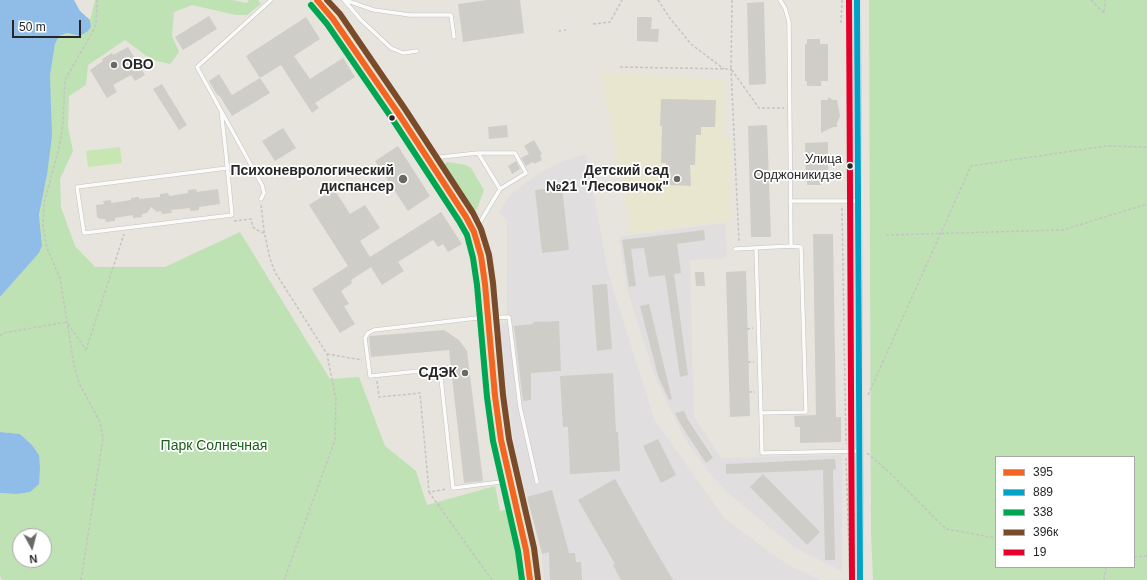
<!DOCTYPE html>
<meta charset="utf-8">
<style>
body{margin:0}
#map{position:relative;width:1147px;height:580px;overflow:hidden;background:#e6e4dc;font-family:Arial,sans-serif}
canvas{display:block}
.legend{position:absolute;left:995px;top:456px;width:140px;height:112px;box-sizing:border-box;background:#fff;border:1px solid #a9a9a9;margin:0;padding:5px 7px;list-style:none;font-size:12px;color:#272727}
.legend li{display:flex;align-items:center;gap:8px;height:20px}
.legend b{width:20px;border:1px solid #a9a9a9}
.north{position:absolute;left:12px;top:528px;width:40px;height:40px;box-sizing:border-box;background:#fff;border:1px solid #a9a9a9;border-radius:50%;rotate:173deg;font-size:11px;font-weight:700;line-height:16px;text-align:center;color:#272727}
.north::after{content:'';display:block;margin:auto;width:14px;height:18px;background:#6a6966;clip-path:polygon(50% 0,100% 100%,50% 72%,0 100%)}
.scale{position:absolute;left:12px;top:20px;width:69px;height:18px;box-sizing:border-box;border:2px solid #272727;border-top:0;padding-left:5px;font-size:12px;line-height:14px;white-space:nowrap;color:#272727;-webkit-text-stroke:3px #fff;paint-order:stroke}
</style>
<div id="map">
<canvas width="1147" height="580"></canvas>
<ul class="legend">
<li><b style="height:5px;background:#f26522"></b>395</li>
<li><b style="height:5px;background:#02a2c6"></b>889</li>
<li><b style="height:5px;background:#00a651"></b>338</li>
<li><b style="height:5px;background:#7a4b2a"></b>396к</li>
<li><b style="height:5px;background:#e4002b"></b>19</li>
</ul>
<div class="north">N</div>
<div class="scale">50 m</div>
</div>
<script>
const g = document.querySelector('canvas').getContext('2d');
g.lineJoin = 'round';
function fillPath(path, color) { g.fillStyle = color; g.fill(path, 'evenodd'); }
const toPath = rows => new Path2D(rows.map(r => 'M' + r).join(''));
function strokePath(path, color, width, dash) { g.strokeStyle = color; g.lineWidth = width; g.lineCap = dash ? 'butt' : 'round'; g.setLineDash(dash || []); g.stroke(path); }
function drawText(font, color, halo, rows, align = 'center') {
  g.font = font + ' Arial,sans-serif'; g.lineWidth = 3.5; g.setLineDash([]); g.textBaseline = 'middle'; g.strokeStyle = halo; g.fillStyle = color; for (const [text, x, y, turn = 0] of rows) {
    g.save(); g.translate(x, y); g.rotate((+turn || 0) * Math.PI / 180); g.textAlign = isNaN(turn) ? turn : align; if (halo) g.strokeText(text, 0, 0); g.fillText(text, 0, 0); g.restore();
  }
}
fillPath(toPath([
 [586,154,608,272,654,419,725,519,788,565,820,580,544,580,542,554,517,458,507,395,500,324,507,323,507,220,499,212,512,193,540,173,562,161],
 [725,223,727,258,690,260,694,417,721,458,842,455,842,571,794,547,729,494,708,472,682,434,655,377,627,289,619,237]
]), '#e1dedf');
fillPath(toPath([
 [601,72,723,80,723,137,731,138,732,220,631,233]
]), '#e9e6d0');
fillPath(toPath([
 [95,0,232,0,247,3,249,0,258,0,261,4,247,15,236,15,192,5,174,12,172,36,179,52,170,64,152,60,125,40,88,65,86,85,69,96,68,127,73,151,60,179,61,207,75,246,95,267,165,267,240,232,330,379,359,377,385,446,416,471,427,505,495,486,500,511,511,509,524,580,2,580,0,576,0,493,17,494,39,455,32,445,20,434,0,432,0,297,39,253,42,246,39,215,47,175,50,76,55,44,59,36,67,33,80,36,91,27,90,20],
 [20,536,44,536,44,560,20,560],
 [869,0,1147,0,1147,580,873,580,871,531],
 [996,457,1134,457,1134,567,996,567],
 [447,162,466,165,471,168,484,190,477,209,475,210,471,208,445,168,445,164]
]), '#bee2b4');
fillPath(toPath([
 [120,147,122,163,88,167,86,151]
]), '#c7e6b2');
fillPath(toPath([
 [0,0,74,0,80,11,90,20,91,27,88,31,80,36,67,33,59,36,55,44,50,76,52,136,47,175,39,215,42,246,39,253,0,297],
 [0,432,20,434,32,445,39,455,40,468,39,484,30,492,17,494,0,493]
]), '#8fbde7');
fillPath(toPath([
 [487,0,520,0,524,33,463,42,458,4],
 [764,2,766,84,749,85,747,3],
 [209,16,217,29,183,50,175,37],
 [306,17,320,39,294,56,310,79,343,58,355,77,315,103,319,108,312,113,281,65,260,78,246,56],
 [637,17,652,17,651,29,659,29,658,42,637,41],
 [807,39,820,39,820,44,828,44,828,81,821,81,821,86,807,86,807,81,805,81,805,44,807,44],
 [128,47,145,75,135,81,131,75,113,85,117,92,107,98,90,70,103,61,102,59,112,53,113,55],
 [219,74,232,95,260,78,270,93,232,116,219,95,218,96,209,81],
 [162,84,187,125,179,130,153,89],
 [828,97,833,100,837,100,840,116,837,123,837,127,833,127,821,133,821,100,828,100],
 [661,99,716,100,715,127,701,127,701,135,696,135,695,165,690,165,691,186,666,185,666,163,661,163,662,126,660,126],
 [507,125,508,137,489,139,488,127],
 [767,125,771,237,751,237,748,126],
 [283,128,296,148,275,161,262,141],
 [534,140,542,154,540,155,542,160,534,164,533,162,526,166,521,158,529,154,524,146],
 [828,142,828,180,821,180,821,185,807,185,807,180,806,180,805,143],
 [398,146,430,196,408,211,375,161],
 [516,161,520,169,512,174,508,166],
 [562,187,569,250,542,253,535,190],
 [196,189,197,192,218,189,220,204,199,207,199,210,190,211,190,208,171,210,172,213,162,214,161,211,157,212,151,207,147,213,142,214,142,217,133,218,133,215,115,218,115,221,106,222,105,219,100,219,97,217,96,205,104,204,103,201,111,200,111,203,131,200,131,198,139,197,139,199,160,197,160,194,168,193,169,196,188,193,188,190],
 [334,189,350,214,365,205,380,228,360,241,370,257,441,212,462,244,448,252,443,244,438,247,433,240,398,262,404,271,382,285,371,267,351,280,352,283,341,291,349,304,344,306,355,324,340,333,312,289,348,266,309,205],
 [704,230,705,240,677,244,681,273,674,274,688,375,680,377,665,275,649,277,644,248,631,249,636,286,629,287,622,240],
 [813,234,833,234,836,417,841,417,841,442,800,443,800,427,795,427,794,416,816,415],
 [746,271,750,416,730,417,726,272],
 [695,272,704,272,705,286,696,286],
 [607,284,612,349,597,351,592,285],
 [649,304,672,399,669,400,658,376,640,306],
 [559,321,561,371,531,373,531,400,523,401,514,326,533,324,533,322],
 [444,330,459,340,467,351,483,481,464,483,449,350,371,357,369,338,370,336],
 [613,373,616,432,618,432,620,471,570,474,568,427,563,427,560,376],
 [684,411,688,420,713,458,706,463,681,425,675,413],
 [658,439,676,475,661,483,643,446],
 [835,459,836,469,833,470,835,560,825,560,823,470,726,474,726,464],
 [763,474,820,532,807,545,750,487],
 [615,479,651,543,673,580,621,580,613,565,615,564,578,500],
 [552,490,569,553,575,553,576,562,581,562,582,580,550,580,549,552,542,554,527,497]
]), '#cfcdc7');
const lane = toPath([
 [344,0,361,20,391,48,403,53,417,51],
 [345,0,374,10,410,15,451,15,454,37],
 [780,0,785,8,789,22,791,246,801,247,806,412,761,413,762,453,859,451],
 [221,110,226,154,232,215,84,233,77,187,227,168],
 [478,153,515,153,526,173,500,189],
 [432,158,478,153,500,189,476,229],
 [261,199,264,193,262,185,197,67,271,0],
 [790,201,858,201],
 [756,248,761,413],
 [735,249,791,246],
 [509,481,453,488,440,369,370,376,365,338,368,333,374,330,477,318,509,317,520,407,537,482]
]);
const street = toPath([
 [857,0,860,580]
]);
const primary = toPath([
 [317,0,333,19,398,113,466,217,474,232,481,256,485,284,495,396,501,440,526,550,530,580]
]);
strokePath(lane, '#c3c2c2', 4.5);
strokePath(street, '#c3c2c2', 8);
strokePath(primary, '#c3c2bf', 13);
strokePath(toPath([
 [658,0,669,17,691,44,724,69],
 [732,0,731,69,759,108,784,108],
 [1091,0,1104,13,1105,0],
 [841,23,842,0],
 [593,24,610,22,622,0],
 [564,30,566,30],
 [559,31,561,31],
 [620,67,731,69,739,243],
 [261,205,264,231,270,259,275,272,327,354,336,399,335,440,284,580],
 [842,208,846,444],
 [234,221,251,219,253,227,257,230,264,233],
 [886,235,1063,230,1147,204],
 [68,324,86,350],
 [747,329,753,328],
 [0,336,3,333,67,322],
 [86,350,124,234],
 [327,354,362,360],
 [748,362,754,362],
 [377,381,379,397,420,393,429,492,447,489],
 [749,392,755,392],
 [868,395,971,166,1106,146,1147,147],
 [867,453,889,472,946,529,996,538],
 [846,458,850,580],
 [429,492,436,502,492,580],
 [1134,557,1147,556],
 [81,580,103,438,100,422,79,383,74,365,60,278,47,248,43,226,44,203,59,148,63,124,65,80,92,33,96,24,97,0],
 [1104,580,1106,567]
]), '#c4c4c3', 1.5, [3, 2]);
strokePath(lane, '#fbfbfa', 3.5);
strokePath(street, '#fbfbfa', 7);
strokePath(primary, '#e4e4d2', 12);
strokePath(toPath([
 [317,0,333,19,398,113,466,217,474,232,481,256,485,284,495,396,501,440,526,550,530,580]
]), '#f26522', 6);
strokePath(toPath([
 [857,0,860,580]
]), '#02a2c6', 6);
strokePath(toPath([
 [311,5,327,24,391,117,459,221,467,235,473,258,477,285,487,397,493,441,518,551,522,580]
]), '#00a651', 6);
strokePath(toPath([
 [327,0,340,14,405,109,473,213,481,229,489,255,493,283,503,395,509,439,534,548,538,579]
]), '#7a4b2a', 6);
strokePath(toPath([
 [849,0,852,580]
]), '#e4002b', 6);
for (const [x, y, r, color] of [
 [114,65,4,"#6a6966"],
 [392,118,3.5,"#272727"],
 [850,166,3.5,"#272727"],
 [403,179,5,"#6a6966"],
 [677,179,4,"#6a6966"],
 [465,373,4,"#6a6966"]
]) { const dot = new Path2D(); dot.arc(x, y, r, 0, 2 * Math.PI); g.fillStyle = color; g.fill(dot); strokePath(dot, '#fff', 1.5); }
drawText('13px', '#272727', '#fff', [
 ["Улица",842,159],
 ["Орджоникидзе",842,175]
], 'right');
drawText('bold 14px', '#272727', '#fff', [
 ["ОВО",122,65,"left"],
 ["Психоневрологический",394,171],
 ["диспансер",394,187],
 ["Детский сад",669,171],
 ["№21 \"Лесовичок\"",669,187],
 ["СДЭК",457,373]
], 'right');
drawText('14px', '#19611b', '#fff', [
 ["Парк Солнечная",214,446]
]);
</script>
